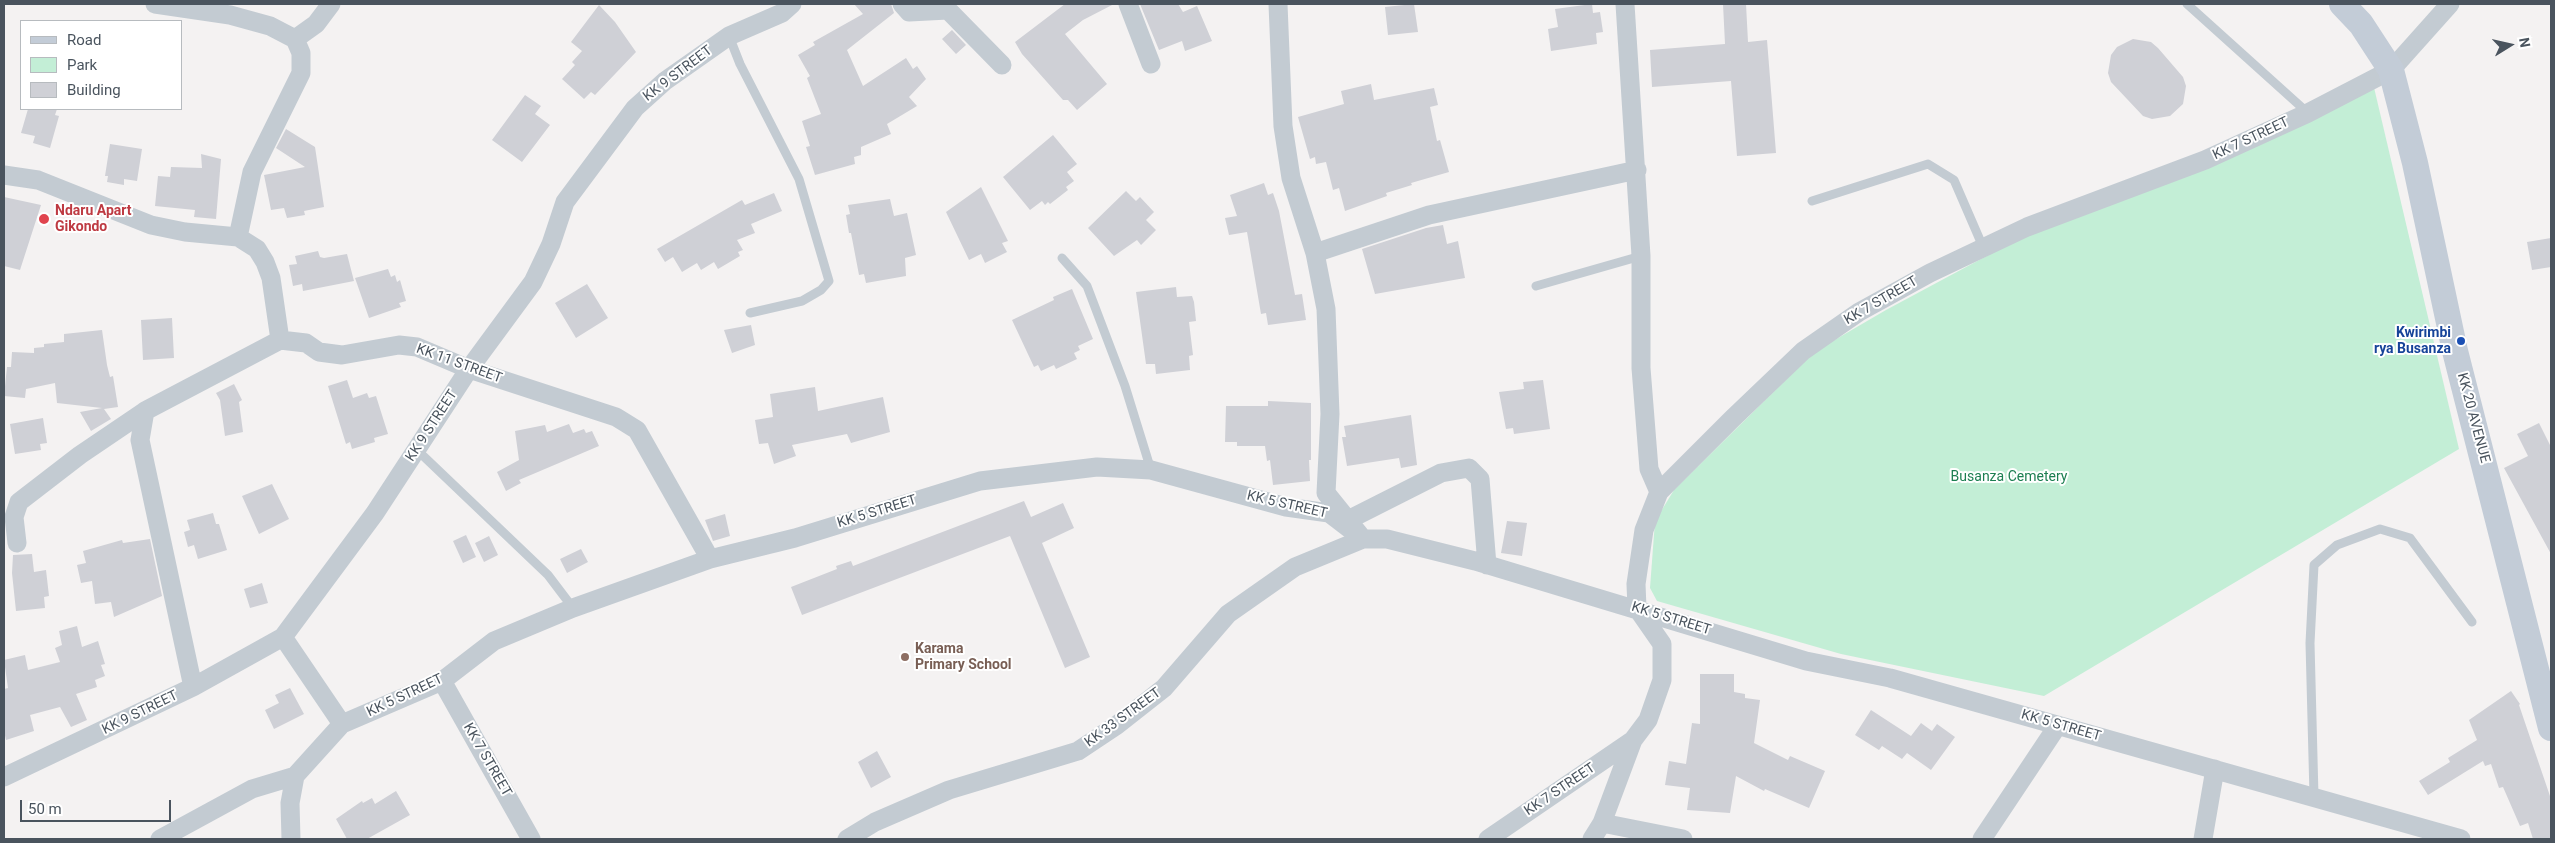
<!DOCTYPE html>
<style>
body{margin:0}
#map{position:relative;width:2555px;height:843px;overflow:hidden;background:#f4f2f2;font-family:Roboto,sans-serif}
canvas{display:block}
.frame{position:absolute;inset:0;border:5px solid #4a545e;pointer-events:none}
.legend{position:absolute;left:20px;top:20px;width:162px;height:90px;box-sizing:border-box;background:#fff;border:1px solid #b7bbbf;margin:0;padding:6px 9px;list-style:none;font-size:15px;color:#4a545e}
.legend li{display:flex;align-items:center;gap:10px;height:25px}
.legend b{width:25px;border:1px solid #b7bbbf}
.north{position:absolute;left:2485px;top:20px;width:50px;height:50px;-webkit-text-stroke:4px #fff;paint-order:stroke;rotate:80deg;font-size:14px;font-weight:700;line-height:20px;text-align:center;color:#4a545e}
.north::after{content:'';display:block;margin:auto;width:18px;height:22px;background:#4a545e;clip-path:polygon(50% 0,100% 100%,50% 72%,0 100%)}
.scale{position:absolute;left:20px;top:800px;width:151px;height:22px;box-sizing:border-box;border:2px solid #4a545e;border-top:0;padding-left:6px;font-size:15px;line-height:18px;white-space:nowrap;color:#4a545e;-webkit-text-stroke:4px #fff;paint-order:stroke}
</style>
<div id="map">
<canvas width="2555" height="843"></canvas>
<div class="frame"></div>
<ul class="legend">
<li><b style="height:6px;background:#c3ccd7"></b>Road</li>
<li><b style="height:14px;background:#c3eed6"></b>Park</li>
<li><b style="height:14px;background:#cfd0d6"></b>Building</li>
</ul>
<div class="north">N</div>
<div class="scale">50 m</div>
</div>
<script>
const g = document.querySelector('canvas').getContext('2d');
g.lineJoin = 'round';
function fillPath(path, color) { g.fillStyle = color; g.fill(path, 'evenodd'); }
const toPath = rows => new Path2D(rows.map(r => 'M' + r).join(''));
function strokePath(path, color, width, dash) { g.strokeStyle = color; g.lineWidth = width; g.lineCap = dash ? 'butt' : 'round'; g.setLineDash(dash || []); g.stroke(path); }
function drawText(font, color, halo, rows, align = 'center') {
  g.font = font + ' Roboto,sans-serif'; g.lineWidth = 4; g.setLineDash([]); g.textBaseline = 'middle'; g.strokeStyle = halo; g.fillStyle = color; for (const [text, x, y, turn = 0] of rows) {
    g.save(); g.translate(x, y); g.rotate((+turn || 0) * Math.PI / 180); g.textAlign = isNaN(turn) ? turn : align; if (halo) g.strokeText(text, 0, 0); g.fillText(text, 0, 0); g.restore();
  }
}
fillPath(toPath([
 [2372,79,2459,449,2044,696,1841,654,1657,601,1650,588,1655,521,1674,490,1814,352,1886,310,2076,208]
]), '#c3eed6');
fillPath(toPath([
 [854,4,891,4,894,13,847,50,863,86,906,58,913,69,917,66,926,79,909,97,917,106,887,124,891,134,861,147,861,155,854,157,855,164,815,175,806,147,810,146,802,121,821,114,807,78,810,76,798,55,815,45,813,42,863,14],
 [1065,4,1114,4,1083,20,1065,34,1107,84,1077,110,1068,100,1063,100,1022,54,1015,42],
 [1140,4,1178,4,1183,12,1197,6,1212,41,1185,51,1182,41,1159,50],
 [1414,4,1418,32,1388,35,1385,7],
 [1592,4,1593,13,1600,12,1603,32,1596,33,1597,44,1551,51,1548,29,1558,27,1555,9],
 [1723,4,1746,4,1748,42,1767,40,1776,153,1737,156,1731,81,1652,87,1650,50,1725,44],
 [599,5,615,22,636,52,595,95,591,92,584,99,562,79,575,65,572,62,582,51,571,42],
 [952,30,966,45,956,54,942,39],
 [2133,39,2151,42,2158,48,2183,77,2186,86,2183,104,2170,116,2152,119,2143,116,2111,82,2108,73,2111,55,2117,47],
 [1371,84,1374,100,1434,88,1438,105,1430,107,1437,141,1440,140,1449,172,1411,183,1412,185,1386,193,1387,196,1345,211,1339,188,1333,190,1326,162,1316,164,1315,157,1310,159,1298,117,1344,104,1341,91],
 [525,95,541,106,535,114,550,125,522,162,492,140],
 [28,109,57,109,55,115,59,116,50,148,33,143,35,136,21,133],
 [286,129,315,147,324,207,304,211,305,215,287,218,284,208,271,210,264,175,305,167,276,148],
 [1053,135,1077,164,1067,172,1074,181,1066,187,1068,190,1050,204,1048,202,1045,205,1042,201,1030,210,1003,177],
 [110,144,142,149,137,181,124,179,124,185,107,182,108,176,105,176],
 [201,154,221,159,216,219,194,217,195,210,155,206,158,176,170,177,171,167,202,168],
 [1264,183,1268,195,1273,193,1279,211,1295,295,1302,294,1306,320,1268,325,1266,313,1261,314,1247,232,1229,235,1225,218,1237,216,1230,195],
 [981,187,1008,241,1002,243,1007,252,985,263,981,254,969,260,946,212],
 [1126,191,1136,201,1140,197,1154,212,1146,220,1156,230,1141,245,1137,240,1114,256,1088,228],
 [774,193,782,211,751,224,755,233,737,240,743,250,738,252,740,256,718,269,714,262,701,270,697,263,682,272,673,257,665,262,657,249,742,200,745,205],
 [4,197,41,205,20,270,4,266],
 [890,199,894,216,907,213,916,255,905,258,906,276,866,283,864,274,859,275,851,233,849,233,846,215,850,214,848,205],
 [1443,225,1447,244,1458,241,1465,278,1375,294,1362,249,1426,228],
 [2551,238,2551,267,2532,270,2527,242],
 [318,251,320,257,324,258,347,254,354,281,303,291,302,284,293,286,289,265,297,264,295,256],
 [388,269,391,277,395,275,397,282,400,280,406,301,399,303,401,307,369,318,355,278],
 [587,284,608,318,576,338,555,303],
 [1176,287,1177,297,1192,296,1194,302,1196,321,1189,322,1193,355,1189,356,1190,370,1156,374,1155,364,1146,364,1136,292],
 [1072,289,1093,339,1078,346,1080,350,1074,353,1077,359,1056,369,1054,365,1041,371,1038,365,1034,367,1012,320,1054,300,1053,297],
 [172,318,174,358,143,360,141,320],
 [751,325,755,345,732,353,724,330],
 [102,330,107,365,110,377,113,376,118,407,104,409,111,419,91,431,80,412,102,408,57,403,55,383,26,389,25,398,4,396,7,367,11,367,12,352,34,353,34,348,44,347,44,344,64,342,64,334],
 [347,380,353,398,367,393,369,398,376,396,388,434,374,438,375,442,352,449,350,442,346,444,328,386],
 [1543,380,1550,429,1514,434,1513,428,1506,429,1499,392,1524,389,1523,382],
 [234,384,242,400,239,402,243,432,225,436,220,400,216,393],
 [815,387,818,411,883,397,890,432,851,443,847,434,792,445,796,456,774,464,768,443,759,444,755,420,773,417,770,394],
 [1268,401,1311,403,1311,460,1309,460,1310,481,1273,485,1270,460,1267,461,1265,446,1237,446,1237,442,1225,442,1226,406,1268,406],
 [1411,415,1417,465,1401,468,1399,458,1347,466,1342,437,1346,437,1344,426],
 [43,418,47,443,40,444,41,450,15,454,10,424],
 [2539,423,2551,447,2551,554,2504,468,2528,456,2517,434],
 [569,424,573,433,584,429,586,433,592,431,599,446,519,480,521,483,506,491,497,472,519,460,515,431,545,425,547,432],
 [272,484,289,519,259,534,242,496],
 [1024,501,1031,517,1063,503,1074,528,1042,543,1090,657,1065,668,1010,536,802,615,791,587,837,569,836,566,851,561,853,566],
 [213,513,216,524,219,524,227,550,198,559,194,545,188,547,184,532,190,530,187,520],
 [725,514,730,536,713,541,705,520],
 [1507,521,1527,523,1522,556,1501,553],
 [466,535,476,557,463,563,453,541],
 [489,536,498,555,484,562,475,543],
 [150,539,162,596,114,617,111,602,95,604,92,581,81,583,77,565,86,563,83,551,122,540,123,543],
 [581,549,588,562,567,573,560,559],
 [32,554,34,572,46,570,49,596,44,597,45,608,16,611,12,573,13,555],
 [262,583,268,603,250,608,244,589],
 [77,626,82,647,98,641,105,664,101,665,105,676,95,680,97,687,76,694,87,720,71,727,60,707,30,715,34,731,6,740,4,731,4,689,8,688,4,660,25,655,28,670,60,662,55,648,62,645,59,631],
 [1700,674,1734,674,1734,692,1745,694,1745,698,1760,700,1754,743,1788,760,1790,756,1825,771,1809,808,1765,789,1764,791,1736,776,1730,813,1687,810,1690,788,1665,785,1669,761,1686,764,1692,723,1700,724],
 [290,688,304,714,274,729,265,710,279,703,275,695],
 [2511,691,2520,704,2519,705,2551,799,2551,839,2533,839,2528,823,2520,826,2503,787,2499,788,2491,764,2485,766,2483,761,2428,795,2419,781,2450,762,2448,758,2477,740,2469,720],
 [1871,710,1911,736,1921,723,1932,731,1937,724,1955,737,1931,770,1907,753,1902,759,1882,746,1879,750,1855,735],
 [877,751,891,777,871,788,858,762],
 [396,791,410,815,367,839,347,839,336,819,362,801,363,803,372,798,375,804]
]), '#cfd0d6');
strokePath(toPath([
 [2187,4,2308,113],
 [729,36,740,64,799,179,829,281,821,290,802,301,750,313],
 [1812,201,1928,164,1954,180,1983,247],
 [1062,258,1087,286,1125,386,1151,470],
 [1536,286,1641,256],
 [417,450,548,575,573,608],
 [2314,796,2310,643,2314,565,2337,545,2380,529,2410,538,2472,622]
]), '#c3cbd2', 9);
strokePath(toPath([
 [155,4,230,15,270,26,295,39],
 [902,4,909,12,948,10,1002,65],
 [1128,4,1151,64],
 [1625,4,1641,256,1641,368,1649,469,1659,492],
 [4,175,38,180,151,225,185,232,238,237,257,249,265,262,271,278,280,340,306,343,319,352,342,355,399,345,417,347,469,369,616,417,637,430,710,559],
 [238,237,252,172,301,73,301,53,295,39,316,24,331,4],
 [1315,253,1429,215,1637,170],
 [1348,520,1441,473,1469,468,1480,479,1487,565],
 [17,543,14,517,19,502,80,455,145,411],
 [283,637,342,724,442,681,494,641,573,608,710,559,795,538,980,481,1097,467,1151,470,1286,507,1329,513,1363,539,1387,539,1475,561,1806,661,1890,678,2461,839],
 [442,681,531,839],
 [193,687,140,440,145,411,280,340],
 [4,777,193,687,283,637,375,513,469,369,533,282,551,244,565,202,635,108,665,81,729,36,782,13,792,4],
 [1602,823,1683,839],
 [160,839,252,789,295,776],
 [291,839,290,803,295,776,342,724],
 [847,839,875,822,949,790,1078,751,1117,725,1164,688,1228,614,1295,567,1363,539,1326,493,1330,414,1326,309,1315,253,1291,178,1283,126,1278,4],
 [1488,839,1633,740],
 [1592,839,1602,823,1633,740,1648,720,1662,680,1662,644,1637,608,1636,584,1644,530,1659,492,1732,419,1803,351,1859,312,1930,273,2027,227,2205,160,2308,113,2391,70,2450,4],
 [1982,839,2058,725],
 [2203,839,2215,769]
]), '#c3cbd2', 19);
strokePath(toPath([
 [2342,4,2361,24,2391,70,2415,163,2455,351,2551,728]
]), '#c3ccd7', 26);
for (const [x, y, r, color] of [
 [44,219,6,"#e0444e"],
 [2461,341,5,"#1a4fb4"],
 [905,657,5,"#8d6e63"]
]) { const dot = new Path2D(); dot.arc(x, y, r, 0, 2 * Math.PI); g.fillStyle = color; g.fill(dot); strokePath(dot, '#fff', 2); }
drawText('14px', '#4a545e', '#fff', [
 ["KK 9 STREET",678,74,-37],
 ["KK 7 STREET",2251,139,-25],
 ["KK 7 STREET",1881,301,-30],
 ["KK 11 STREET",459,364,20],
 ["KK 20 AVENUE",2473,418,75],
 ["KK 9 STREET",432,426,-57],
 ["KK 5 STREET",1287,505,13],
 ["KK 5 STREET",877,512,-17],
 ["KK 5 STREET",1671,619,17],
 ["KK 5 STREET",405,696,-25],
 ["KK 9 STREET",140,713,-26],
 ["KK 33 STREET",1123,718,-36],
 ["KK 5 STREET",2061,726,16],
 ["KK 7 STREET",487,760,60],
 ["KK 7 STREET",1560,790,-34]
]);
drawText('bold 14px', '#be3a42', '#fff', [
 ["Ndaru Apart",55,211],
 ["Gikondo",55,227]
], 'left');
drawText('bold 14px', '#164399', '#fff', [
 ["Kwirimbi",2451,333],
 ["rya Busanza",2451,349]
], 'right');
drawText('14px', '#1c7e51', '#fff', [
 ["Busanza Cemetery",2009,477]
]);
drawText('bold 14px', '#785e54', '#fff', [
 ["Karama",915,649],
 ["Primary School",915,665]
], 'left');
</script>
